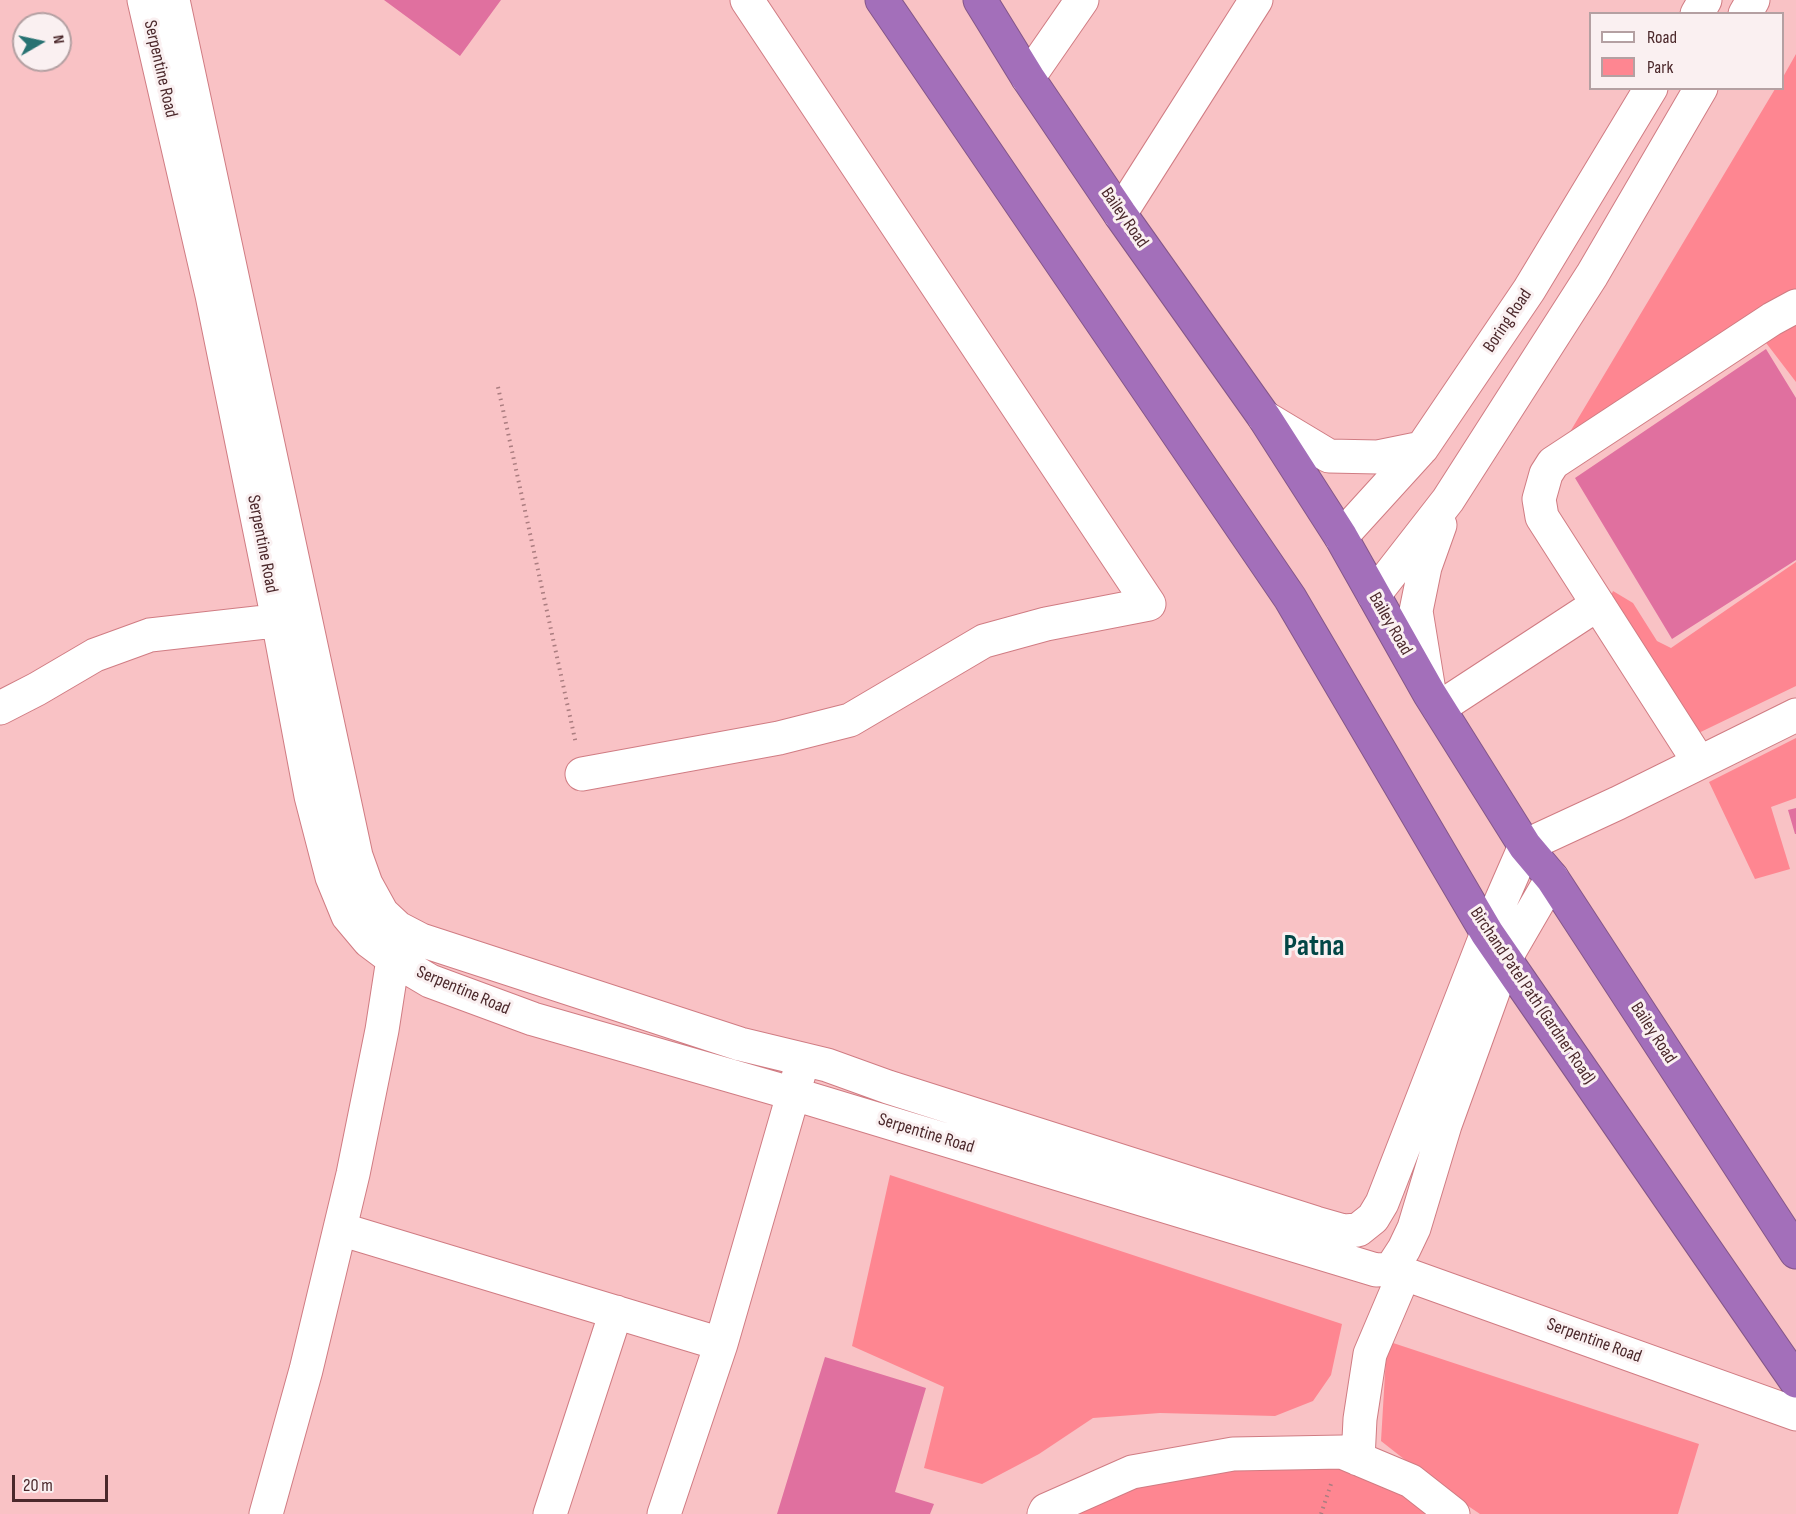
<!DOCTYPE html>
<style>
body{margin:0}
#map{position:relative;width:1796px;height:1514px;overflow:hidden;background:#f9c2c5;font-family:"Sofia Sans Condensed",sans-serif}
canvas{display:block}
.legend{position:absolute;left:1589px;top:12px;width:195px;height:78px;box-sizing:border-box;background:#faf0f1;border:2px solid #b4a0a2;margin:0;padding:8px 10px;list-style:none;font-size:18px;color:#4b282b}
.legend li{display:flex;align-items:center;gap:12px;height:30px}
.legend b{width:30px;border:2px solid #b4a0a2}
.north{position:absolute;left:12px;top:12px;width:60px;height:60px;box-sizing:border-box;background:#faf0f1;border:2px solid #b4a0a2;border-radius:50%;rotate:81deg;font-size:16px;font-weight:700;line-height:24px;text-align:center;color:#4b282b}
.north::after{content:'';display:block;margin:auto;width:21px;height:27px;background:#287272;clip-path:polygon(50% 0,100% 100%,50% 72%,0 100%)}
.scale{position:absolute;left:12px;top:1475px;width:96px;height:27px;box-sizing:border-box;border:3px solid #4b282b;border-top:0;padding-left:8px;font-size:18px;line-height:21px;white-space:nowrap;color:#4b282b;-webkit-text-stroke:4px #faf0f1;paint-order:stroke}
</style>
<div id="map">
<canvas width="1796" height="1514"></canvas>
<ul class="legend">
<li><b style="height:8px;background:#fff"></b>Road</li>
<li><b style="height:16px;background:#fe8691"></b>Park</li>
</ul>
<div class="north">N</div>
<div class="scale">20 m</div>
</div>
<script>
const g = document.querySelector('canvas').getContext('2d');
g.lineJoin = 'round';
function fillPath(path, color) { g.fillStyle = color; g.fill(path, 'evenodd'); }
const toPath = rows => new Path2D(rows.map(r => 'M' + r).join(''));
function strokePath(path, color, width, dash) { g.strokeStyle = color; g.lineWidth = width; g.lineCap = dash ? 'butt' : 'round'; g.setLineDash(dash || []); g.stroke(path); }
function drawText(font, color, halo, rows, align = 'center') {
  g.font = font + ' "Sofia Sans Condensed",sans-serif'; g.lineWidth = 6; g.setLineDash([]); g.textBaseline = 'middle'; g.strokeStyle = halo; g.fillStyle = color; for (const [text, x, y, turn = 0] of rows) {
    g.save(); g.translate(x, y); g.rotate((+turn || 0) * Math.PI / 180); g.textAlign = isNaN(turn) ? turn : align; if (halo) g.strokeText(text, 0, 0); g.fillText(text, 0, 0); g.restore();
  }
}
fillPath(toPath([
 [1796,54,1796,382,1747,318,1555,457,1775,89,1782,88,1783,77],
 [1796,562,1796,686,1682,741,1606,607,1613,591,1633,603,1657,641,1671,648],
 [1796,738,1796,798,1771,807,1790,869,1755,879,1709,782],
 [890,1175,1342,1324,1331,1375,1313,1401,1275,1416,1160,1413,1093,1418,1039,1454,982,1484,924,1468,944,1387,852,1346],
 [1387,1341,1699,1444,1678,1514,1480,1514,1437,1485,1381,1441],
 [1334,1458,1438,1514,1060,1514,1142,1475]
]), '#fe8691');
fillPath(toPath([
 [384,0,501,0,460,56],
 [1766,349,1796,398,1796,560,1672,639,1575,478],
 [1796,808,1796,834,1795,834,1788,810],
 [825,1357,926,1388,895,1492,934,1504,930,1514,777,1514]
]), '#e0709f');
const minor = toPath([
 [144,0,212,295,278,620,311,796,332,877,348,916,369,941,393,959,430,981,533,1019,794,1094,1376,1270,1391,1269,1404,1249,1414,1228,1445,1125,1505,959,1552,878],
 [173,0,356,856,366,884,382,913,398,928,421,940,740,1044,827,1065,888,1087,1316,1223,1344,1231,1358,1230,1373,1218,1382,1203,1487,933,1525,846,1618,803,1796,715],
 [1697,14,1705,0],
 [1745,14,1753,0],
 [1028,78,1082,0],
 [1120,214,1256,0],
 [1264,417,1329,456,1378,457,1422,448],
 [1341,537,1422,448,1529,290,1651,88],
 [1374,595,1448,500,1592,275,1701,88],
 [1429,691,1416,611,1425,567,1440,525],
 [0,708,37,689,95,655,150,635,301,618],
 [1439,708,1598,604],
 [1699,762,1542,517,1539,499,1546,474,1553,463,1772,319,1796,306],
 [582,774,779,738,850,720,984,641,1046,624,1149,604,747,0],
 [340,1229,721,1344],
 [1391,1269,1796,1414],
 [1358,1459,1360,1419,1370,1354,1404,1274],
 [266,1514,306,1370,353,1174,382,1030,393,959],
 [550,1514,616,1312],
 [664,1514,721,1344,799,1074],
 [1044,1514,1046,1510,1132,1472,1233,1454,1342,1452,1411,1481,1453,1514]
]);
const highway = toPath([
 [882,0,1290,598,1487,933,1796,1381],
 [980,0,1028,78,1120,214,1264,417,1341,537,1429,693,1525,846,1552,878,1796,1252]
]);
strokePath(minor, '#d07c83', 35);
strokePath(highway, '#845688', 35);
strokePath(toPath([
 [498,387,576,744],
 [1321,1514,1331,1484]
]), '#ab7d80', 4, [1.5, 4.5]);
strokePath(minor, '#fff', 33);
strokePath(highway, '#a36fba', 33);
drawText('18px', '#4b282b', '#faf0f1', [
 ["Serpentine Road",160,69,77],
 ["Bailey Road",1124,218,55],
 ["Boring Road",1508,321,-56],
 ["Serpentine Road",262,544,79],
 ["Bailey Road",1390,624,60],
 ["Serpentine Road",463,991,23],
 ["Birchand Patel Path (Gardner Road)",1532,996,56],
 ["Bailey Road",1653,1033,57],
 ["Serpentine Road",926,1134,17],
 ["Serpentine Road",1594,1341,20]
]);
drawText('bold 30px', '#024646', '#faf0f1', [
 ["Patna",1314,947]
]);
</script>
